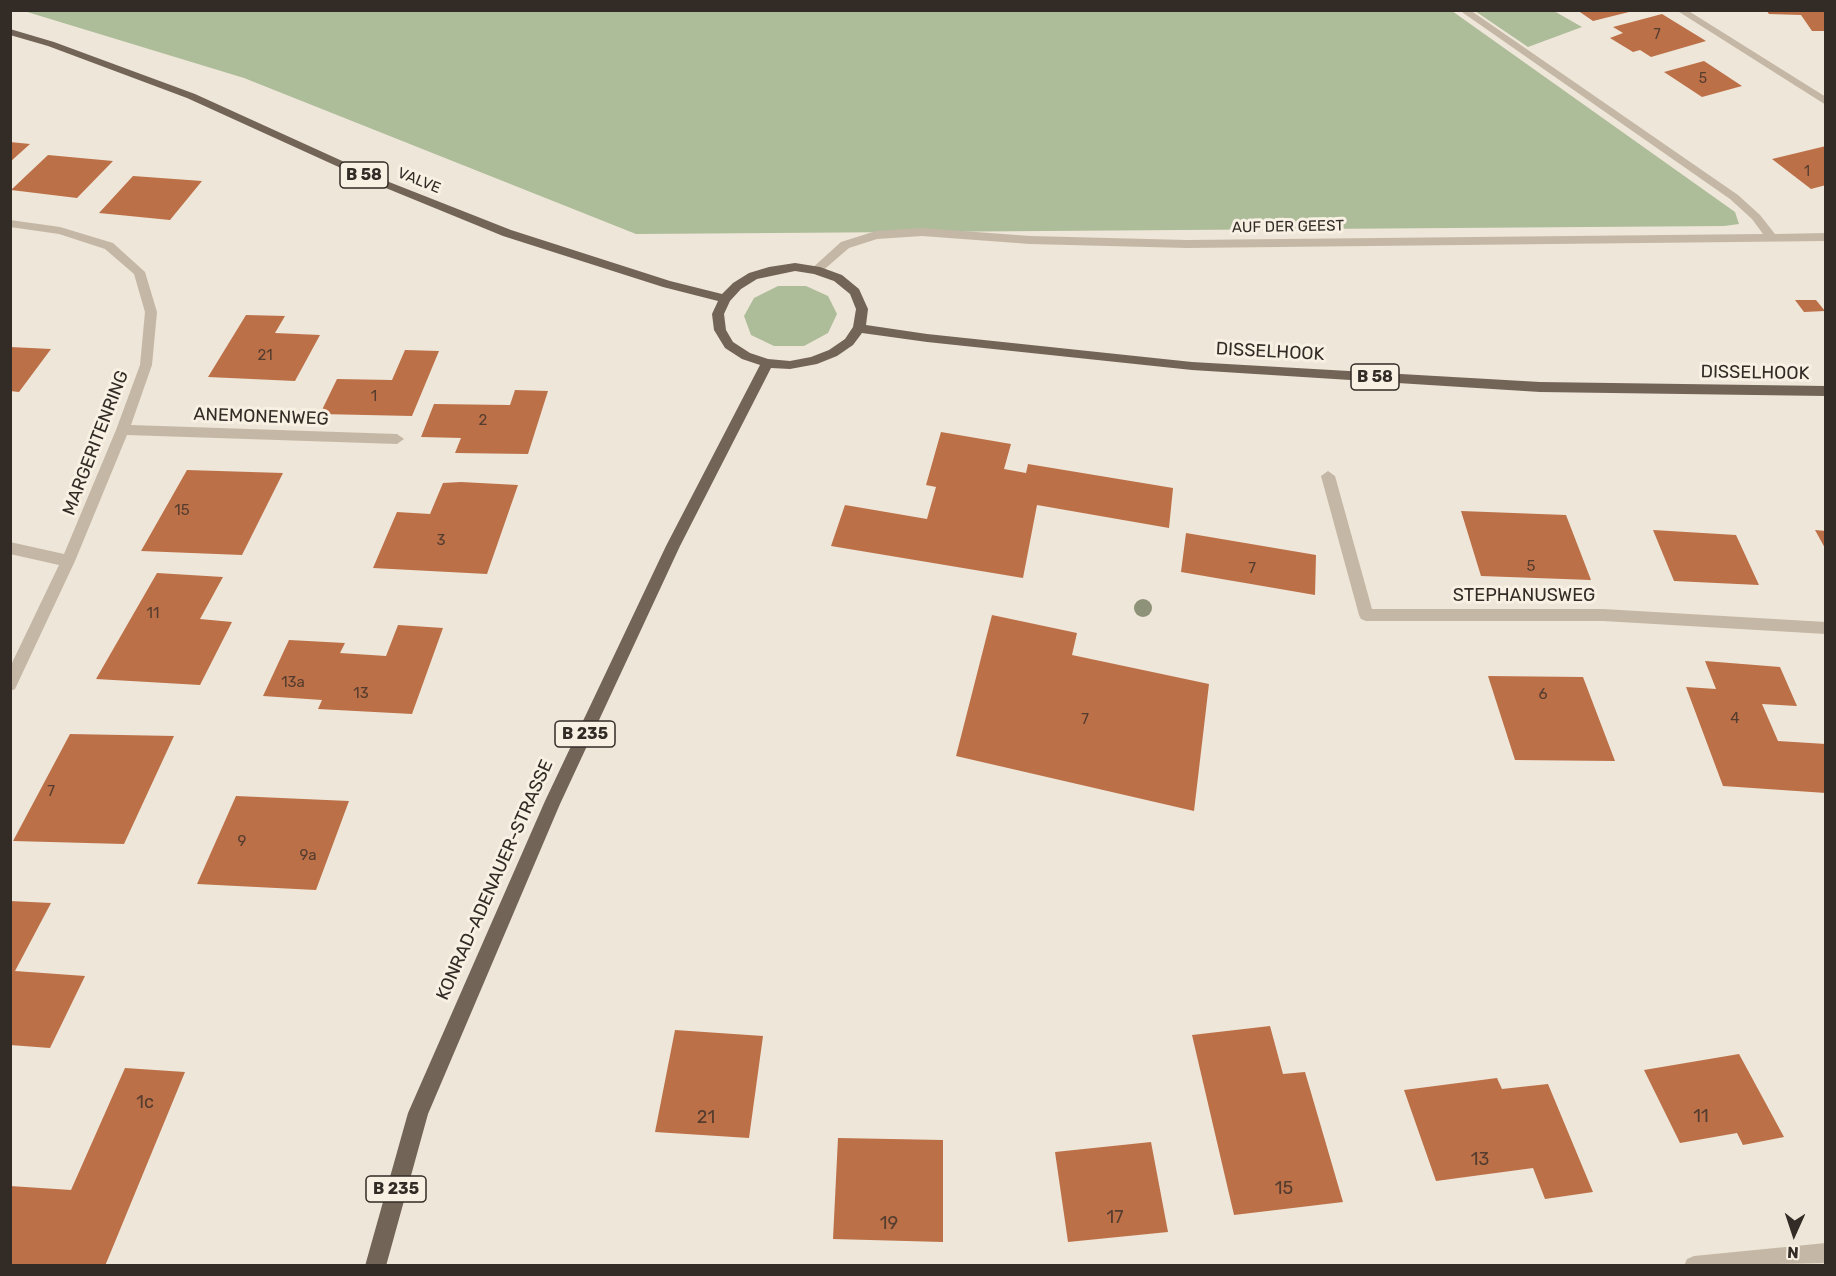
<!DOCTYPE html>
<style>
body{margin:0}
#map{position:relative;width:1836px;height:1276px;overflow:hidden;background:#eee6d8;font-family:Rubik,sans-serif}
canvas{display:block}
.frame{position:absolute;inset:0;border:12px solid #322b26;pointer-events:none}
.north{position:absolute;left:1764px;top:1204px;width:60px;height:60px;-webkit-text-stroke:4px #f7f0e3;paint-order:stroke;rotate:183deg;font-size:16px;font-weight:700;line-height:24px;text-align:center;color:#322b26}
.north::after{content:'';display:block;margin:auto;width:21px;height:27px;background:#322b26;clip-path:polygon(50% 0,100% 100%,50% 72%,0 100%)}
</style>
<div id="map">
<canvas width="1836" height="1276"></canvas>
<div class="frame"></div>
<div class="north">N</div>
</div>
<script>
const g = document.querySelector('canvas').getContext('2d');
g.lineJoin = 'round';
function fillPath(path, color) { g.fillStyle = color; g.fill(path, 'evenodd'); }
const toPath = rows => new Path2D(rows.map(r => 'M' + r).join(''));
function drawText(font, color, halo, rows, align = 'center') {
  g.font = font + ' Rubik,sans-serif'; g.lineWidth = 6; g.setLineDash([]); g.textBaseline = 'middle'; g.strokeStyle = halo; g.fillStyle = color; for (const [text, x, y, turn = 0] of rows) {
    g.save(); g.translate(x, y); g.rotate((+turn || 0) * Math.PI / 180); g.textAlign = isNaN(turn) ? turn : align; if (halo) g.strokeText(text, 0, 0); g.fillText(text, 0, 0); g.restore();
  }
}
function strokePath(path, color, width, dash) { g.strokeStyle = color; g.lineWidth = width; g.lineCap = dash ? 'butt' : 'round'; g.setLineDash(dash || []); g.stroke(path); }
fillPath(toPath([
 [24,11,1452,11,1735,212,1739,224,1724,226,636,234,244,78],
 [1475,11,1554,11,1582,27,1528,47],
 [778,286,806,286,828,296,837,314,828,333,804,346,774,346,751,335,744,316,754,298]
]), '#adbc99');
fillPath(toPath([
 [1577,10,1633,10,1633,11,1593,21],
 [1766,10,1826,10,1826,31,1812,31,1801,15,1769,14],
 [1662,14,1706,41,1651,57,1640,50,1633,52,1610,38,1623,33,1613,27],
 [1704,61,1742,86,1702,97,1664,72],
 [10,142,30,144,10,162],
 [1826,146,1826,185,1811,189,1772,159],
 [48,155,113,161,77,198,11,190],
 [133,176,202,181,170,220,99,213],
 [1795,300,1816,300,1825,311,1804,312],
 [246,315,285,316,275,333,320,335,295,381,208,377],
 [10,347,51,349,19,392,10,391],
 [405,350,439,351,412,416,320,414,337,379,392,380],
 [515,390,548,391,528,454,455,453,461,438,421,437,434,404,510,405],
 [941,432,1011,444,1004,469,1026,473,1028,464,1173,488,1169,528,1037,505,1023,578,831,546,845,505,927,519,936,487,926,485],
 [187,470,283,473,242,555,141,551],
 [461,482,518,485,487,574,373,568,397,512,430,514,443,483],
 [1461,511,1566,515,1591,580,1481,576],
 [1653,530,1736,535,1759,585,1674,581],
 [1815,530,1826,531,1826,550],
 [1186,533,1316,555,1315,595,1181,572],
 [157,573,223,577,200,619,232,622,200,685,96,679],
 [992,615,1077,633,1072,655,1209,684,1194,811,956,756],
 [398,625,443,628,412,714,318,709,322,700,263,696,289,640,345,643,340,653,386,656],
 [1705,661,1780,667,1797,706,1762,704,1778,741,1826,744,1826,793,1723,786,1686,687,1716,689],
 [1488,676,1583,677,1615,761,1515,760],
 [70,734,174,736,124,844,13,841],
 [236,796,349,801,316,890,197,884],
 [10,901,51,903,15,971,85,976,50,1048,10,1045],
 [1270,1026,1283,1074,1305,1072,1343,1202,1234,1215,1192,1035],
 [675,1030,763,1036,749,1138,655,1132],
 [1739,1054,1784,1137,1743,1145,1737,1133,1680,1143,1644,1070],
 [125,1068,185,1072,105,1266,10,1266,10,1186,71,1190],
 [1497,1078,1502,1089,1548,1084,1593,1192,1545,1199,1533,1168,1436,1181,1404,1090],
 [838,1138,943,1140,943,1242,833,1239],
 [1151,1142,1168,1232,1068,1242,1055,1152]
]), '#bc7048');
fillPath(toPath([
 [1459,10,1470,10,1738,195,1760,215,1775,234,1826,233,1826,241,1187,248,1030,244,922,236,877,239,849,248,820,273,816,274,810,270,841,242,876,231,922,228,1030,236,1187,240,1763,234,1752,219,1730,199,1459,10],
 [1676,10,1687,10,1826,97,1826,105,1676,10]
]), '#c5b7a5');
fillPath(toPath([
 [10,220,60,227,113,243,145,272,157,312,152,365,131,425,397,434,404,439,397,444,127,435,75,561,15,689,10,691,10,667,59,565,10,554,10,542,64,554,116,430,140,365,145,312,134,274,105,249,59,234,10,227,10,220],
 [1328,471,1335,476,1372,609,1603,609,1826,622,1826,634,1603,621,1366,621,1361,619,1359,615,1321,476,1328,471],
 [1826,1243,1826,1263,1684,1266,1687,1259,1694,1256,1826,1243]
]), '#c5b7a5');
fillPath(toPath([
 [10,29,54,42,195,94,384,180,511,230,670,281,722,294,733,283,749,273,769,267,795,263,820,267,842,275,859,289,868,309,866,325,927,334,1192,362,1540,382,1826,386,1826,396,1540,392,1192,370,927,342,862,333,853,345,837,356,817,364,790,369,771,368,680,546,560,804,428,1114,386,1266,365,1266,408,1113,545,801,666,546,760,365,742,359,725,348,714,330,712,314,718,301,663,287,503,236,376,184,187,98,48,46,10,35,10,29],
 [795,271,814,274,834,281,850,294,856,309,853,327,845,339,829,350,811,357,790,361,768,359,750,353,733,342,726,330,724,314,730,301,741,289,757,279,795,271]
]), '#736458');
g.fillStyle = '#8d9279';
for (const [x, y] of [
 [1143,608]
]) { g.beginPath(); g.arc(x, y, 9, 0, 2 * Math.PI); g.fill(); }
drawText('14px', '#543c2e', null, [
 ["7",1657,35],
 ["5",1703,79],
 ["1",1807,172]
]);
drawText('15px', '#322b26', '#f7f0e3', [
 ["VALVE",419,181,22],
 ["AUF DER GEEST",1288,227,-1]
]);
drawText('15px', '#543c2e', null, [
 ["21",265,356],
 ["1",374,397],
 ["2",483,421],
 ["15",182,511],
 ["3",441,541],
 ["5",1531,567],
 ["7",1252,569],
 ["11",153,614],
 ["13a",293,683],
 ["13",361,694],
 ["6",1543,695],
 ["4",1735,719],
 ["7",1085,720],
 ["7",51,792],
 ["9",242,842],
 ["9a",308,856]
]);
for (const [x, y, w] of [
 [364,175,48],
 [1375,377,48],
 [585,734,60],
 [396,1189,60]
]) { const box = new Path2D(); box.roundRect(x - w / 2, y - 13, w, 26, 4.5); g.fillStyle = '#f7f0e3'; g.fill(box); strokePath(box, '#322b26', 1.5); }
drawText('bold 16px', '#322b26', null, [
 ["B 58",364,175],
 ["B 58",1375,377],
 ["B 235",585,734],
 ["B 235",396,1189]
]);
drawText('18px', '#322b26', '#f7f0e3', [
 ["DISSELHOOK",1270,352,3],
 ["DISSELHOOK",1755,373,1],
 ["ANEMONENWEG",261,417,2],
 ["MARGERITENRING",96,443,-69],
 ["STEPHANUSWEG",1524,596],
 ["KONRAD-ADENAUER-STRASSE",495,880,-66]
]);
drawText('18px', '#543c2e', null, [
 ["1c",145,1103],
 ["11",1701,1117],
 ["21",706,1118],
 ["13",1480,1160],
 ["15",1284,1189],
 ["17",1115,1218],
 ["19",889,1224]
]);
</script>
